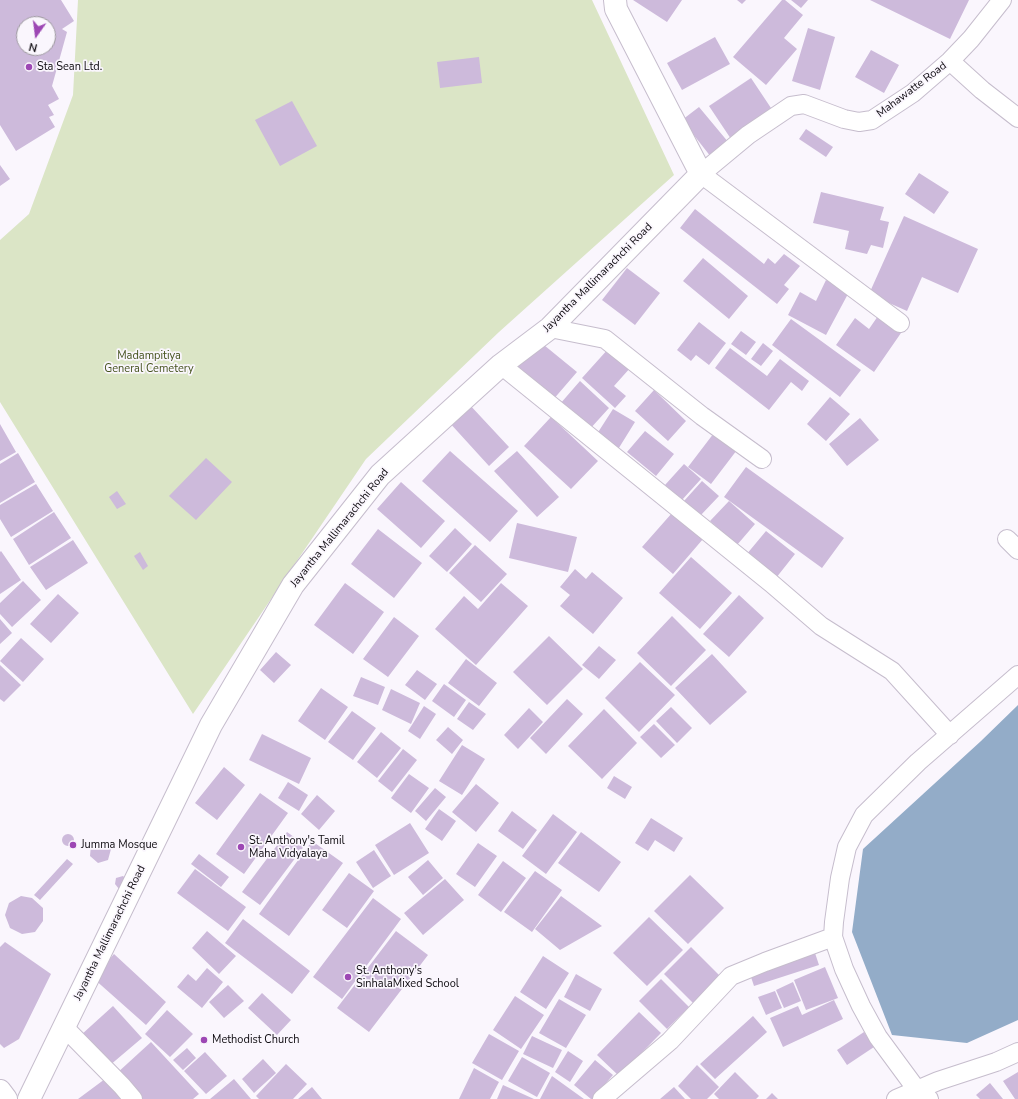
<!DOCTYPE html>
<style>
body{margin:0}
#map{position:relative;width:1018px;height:1099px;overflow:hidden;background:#faf6fd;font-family:"Nunito Sans",sans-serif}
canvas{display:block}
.north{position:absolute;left:16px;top:16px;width:40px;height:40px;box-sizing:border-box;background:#faf6fd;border:1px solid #9c989e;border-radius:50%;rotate:194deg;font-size:11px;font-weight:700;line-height:16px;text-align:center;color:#0e0b10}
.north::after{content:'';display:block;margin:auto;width:14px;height:18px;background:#9d47b4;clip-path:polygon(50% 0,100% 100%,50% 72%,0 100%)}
</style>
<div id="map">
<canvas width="1018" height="1099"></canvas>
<div class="north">N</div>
</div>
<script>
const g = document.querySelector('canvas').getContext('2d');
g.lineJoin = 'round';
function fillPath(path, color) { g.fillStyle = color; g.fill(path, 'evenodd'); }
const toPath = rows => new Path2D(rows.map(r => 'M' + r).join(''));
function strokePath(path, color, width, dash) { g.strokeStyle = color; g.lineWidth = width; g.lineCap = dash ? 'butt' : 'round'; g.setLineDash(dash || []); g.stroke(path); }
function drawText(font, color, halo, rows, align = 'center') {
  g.font = font + ' "Nunito Sans",sans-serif'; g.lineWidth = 3.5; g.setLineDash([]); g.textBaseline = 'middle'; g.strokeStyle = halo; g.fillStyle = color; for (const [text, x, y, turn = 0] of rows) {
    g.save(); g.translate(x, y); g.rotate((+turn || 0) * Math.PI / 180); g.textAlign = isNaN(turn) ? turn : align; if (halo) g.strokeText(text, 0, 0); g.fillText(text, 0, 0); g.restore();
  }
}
fillPath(toPath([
 [78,0,592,0,674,175,499,332,366,459,193,714,0,402,0,240,29,214,73,95]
]), '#dbe5c6');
fillPath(toPath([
 [1018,705,1018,1020,967,1043,892,1035,852,932,863,849,981,741]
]), '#93acc8');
fillPath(toPath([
 [0,0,61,0,74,21,62,29,67,32,52,86,59,99,48,105,54,115,49,117,55,127,16,151,0,125],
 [24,24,48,24,48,48,24,48],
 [633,0,682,0,667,22],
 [737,0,746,0,742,4],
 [782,0,785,0,803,15,784,38,797,49,766,85,733,57],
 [791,0,808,0,801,8],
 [870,0,969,0,950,39],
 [808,28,835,37,820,90,792,81],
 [715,37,730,64,682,90,667,63],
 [871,50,899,65,884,93,855,77],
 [479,57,482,83,440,88,437,62],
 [751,78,773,111,731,139,709,106],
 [292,101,317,146,280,166,255,120],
 [699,107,729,143,711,157,682,120],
 [806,129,833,147,826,157,799,139],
 [0,165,10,179,0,186],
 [919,173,949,192,934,214,905,194],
 [821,192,884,207,880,220,889,222,883,248,871,245,867,254,845,249,849,231,813,223],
 [695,209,764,264,768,258,775,264,784,254,800,266,784,285,789,289,777,304,680,228],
 [904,216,978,249,958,293,922,277,907,311,869,294],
 [703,258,748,296,729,319,683,281],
 [627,268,660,293,635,325,602,300],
 [826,280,849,292,826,335,788,315,800,292,816,301],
 [878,316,901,333,874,372,836,345,855,318,869,329],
 [791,319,861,370,840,397,772,345],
 [699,322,726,343,709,365,696,355,691,361,677,350],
 [741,331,756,342,746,355,731,344],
 [539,341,577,372,552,401,515,370],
 [763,343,773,351,761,366,751,359],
 [609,348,631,367,614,386,626,396,615,408,582,378],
 [730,348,767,376,780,359,809,381,802,391,791,382,769,410,715,368],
 [580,381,609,408,589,430,560,404],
 [654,390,686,421,668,441,635,411],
 [830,397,850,414,826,441,807,424],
 [468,403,509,447,489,466,448,421],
 [613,409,635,422,617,451,595,437],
 [551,417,598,461,571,489,524,446],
 [860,418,879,440,847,466,829,444],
 [0,424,16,452,0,461],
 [717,429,740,446,711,484,688,467],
 [645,431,674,454,656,476,627,452],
 [450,451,518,511,490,542,422,481],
 [517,451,559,497,537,517,494,471],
 [18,453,35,482,0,503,0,464],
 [206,458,232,482,196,520,169,496],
 [684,464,701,479,682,500,665,485],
 [746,467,844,538,822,568,724,497],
 [702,481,719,496,700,516,684,501],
 [401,482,445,521,421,548,377,509],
 [36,484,53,511,11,537,0,519,0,505],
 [117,491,126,504,117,509,109,497],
 [729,501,755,524,737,545,710,521],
 [54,512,71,538,29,565,13,539],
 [672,513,703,539,673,574,642,547],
 [517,523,577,537,568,572,509,558],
 [455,528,472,544,447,572,429,556],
 [378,529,422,563,394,598,351,564],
 [766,531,795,554,776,578,746,555],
 [73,540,88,563,46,590,30,567],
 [475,545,507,574,481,602,449,573],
 [1,551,21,580,0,594,0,552],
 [140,552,148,566,143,570,134,556],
 [691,557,732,593,700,629,659,593],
 [575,569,586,579,592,572,623,598,593,634,560,606,570,595,560,587],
 [23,581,41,600,12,627,0,614,0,603],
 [345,583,384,612,353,654,314,625],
 [501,583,528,606,476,665,435,629,464,596,478,609],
 [58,594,79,613,51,643,30,624],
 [739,595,764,618,729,657,703,634],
 [672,616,706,650,671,686,637,653],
 [394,617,419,636,388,677,363,659],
 [0,619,12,633,0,644],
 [549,636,583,669,547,705,513,672],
 [21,638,44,659,23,682,0,661],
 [599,646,616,660,599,679,582,665],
 [276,652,291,665,274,683,260,670],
 [712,654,747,692,710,725,675,688],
 [466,659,497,683,479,706,448,683],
 [640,662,675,695,639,732,605,698],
 [0,665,21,685,4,702,0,699],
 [417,670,437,684,425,700,405,685],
 [361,677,385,687,378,705,353,696],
 [444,684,466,700,454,717,432,701],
 [321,688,348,707,325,740,298,721],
 [391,689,420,703,411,724,382,710],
 [567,699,583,714,546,754,530,738],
 [469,702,486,714,473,730,457,719],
 [424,706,436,714,420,739,408,731],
 [671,707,692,728,677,743,656,721],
 [529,708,543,722,518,749,504,735],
 [604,709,637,743,602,779,568,746],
 [352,711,376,728,353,760,328,742],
 [654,724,675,745,661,758,640,737],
 [448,727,463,740,452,754,436,740],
 [381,732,401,748,377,778,357,762],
 [262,734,311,758,299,784,249,760],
 [462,745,485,759,462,795,439,781],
 [403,749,417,760,392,792,378,781],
 [224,767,245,785,217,820,195,803],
 [409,774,429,788,411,813,391,798],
 [614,776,632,787,625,799,607,788],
 [288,782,308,795,299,811,278,798],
 [476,784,499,803,476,832,452,812],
 [435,788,446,797,426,821,415,811],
 [260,793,288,813,244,874,216,854],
 [317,795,335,811,319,830,301,814],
 [439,809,456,821,442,841,425,829],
 [512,811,537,830,523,849,498,831],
 [553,814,577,832,546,874,522,856],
 [651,818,683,838,674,852,655,840,648,851,635,843],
 [410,823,429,853,394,875,375,845],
 [287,832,305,845,260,905,242,892],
 [581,832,621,862,599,892,558,863],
 '62 840a6 6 0 1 1 12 0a6 6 0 1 1-12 0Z',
 [102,841,111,849,108,860,98,863,90,856,91,845],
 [312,841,343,863,289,936,259,914],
 [478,843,497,856,475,887,456,874],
 [374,850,391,876,373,888,356,862],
 [199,854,229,877,221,887,191,864],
 [67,859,73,864,40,900,34,895],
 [428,860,443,878,423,895,408,877],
 [503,861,526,878,501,912,478,895],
 [195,869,246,907,228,931,177,893],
 [535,871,562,890,532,932,504,912],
 [349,873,374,891,347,928,322,910],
 [690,875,724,908,688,944,654,911],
 [123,876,127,880,119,889,115,884,116,878],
 [445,879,464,900,423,935,404,913],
 [21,896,32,898,43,908,43,921,35,932,22,934,10,928,5,915,9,903],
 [561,896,602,926,560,950,535,929],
 [373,898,401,919,342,999,313,977],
 [649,917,683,950,647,986,613,953],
 [243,919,310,971,292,994,225,943],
 [207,931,236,956,219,974,192,948],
 [396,931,428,955,369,1032,337,1008],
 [5,942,51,974,19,1039,4,1048,0,1044,0,947],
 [691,947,720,976,693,1003,664,974],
 [814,950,819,965,754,986,749,971],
 [114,954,166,1002,146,1025,93,978],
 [543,956,569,973,546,1009,520,992],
 [825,967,838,998,806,1010,794,980],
 [207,968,223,982,202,1008,177,987,188,974,196,981],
 [576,974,602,989,590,1011,564,997],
 [661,979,689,1007,667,1029,639,1001],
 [793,982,801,1001,784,1008,776,990],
 [228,985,244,1001,224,1018,209,1002],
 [775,991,782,1008,766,1015,758,997],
 [262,993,291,1020,277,1035,248,1008],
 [515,996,544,1015,521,1049,493,1030],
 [559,999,586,1015,566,1048,539,1033],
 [834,1000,843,1019,783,1047,770,1018,798,1006,802,1015],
 [113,1006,142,1038,109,1066,81,1035],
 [167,1010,193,1034,170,1057,145,1034],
 [639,1012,661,1033,619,1076,597,1055],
 [753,1016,767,1032,715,1079,700,1064],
 [864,1032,874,1047,847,1065,837,1050],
 [489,1034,519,1051,502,1080,472,1063],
 [532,1036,562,1050,553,1068,523,1054],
 [151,1042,199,1094,193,1099,139,1099,116,1074],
 [187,1048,196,1058,183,1070,173,1060],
 [568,1051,583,1061,570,1082,555,1072],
 [205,1052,227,1076,206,1094,184,1071],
 [522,1057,550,1073,537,1097,508,1081],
 [263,1059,276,1073,254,1093,242,1079],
 [595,1060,613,1075,592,1099,591,1099,574,1085],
 [286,1064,307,1084,293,1099,259,1099,256,1096],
 [697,1065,719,1087,707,1099,691,1099,678,1086],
 [474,1068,499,1082,490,1099,459,1099],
 [735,1072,759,1096,756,1099,719,1099,714,1094],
 [1018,1072,1018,1099,1015,1099,1003,1081],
 [109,1076,127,1099,78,1099],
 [552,1076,584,1099,540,1099],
 [234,1079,251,1099,210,1099],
 [990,1083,1003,1099,980,1099,976,1095],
 [503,1085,534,1099,497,1099],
 [312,1087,322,1099,298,1099],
 [674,1087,685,1099,660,1099],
 [772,1093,778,1099,766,1099]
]), '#cdbadb');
const minor = toPath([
 [950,61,982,90,1018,118],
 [900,323,701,174,748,135,791,106,804,104,844,119,859,122,872,120,913,93,950,61,971,39,1002,0],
 [550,328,605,339,702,416,762,459],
 [501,365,771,583,821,626,892,671,950,735],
 [1007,539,1018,550],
 [64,1027,122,1086,133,1099],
 [602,1099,670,1041,731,976,765,962,833,937],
 [896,1099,938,1081,996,1062,1018,1052],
 [929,1099,917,1090,878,1037,861,1006,844,969,833,937,834,922,840,878,847,847,864,815,918,762,1018,675]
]);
const tertiary = toPath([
 [29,1099,211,725,293,585,380,475,501,365,550,328,701,174,616,9,615,0]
]);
const secondary = toPath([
 [0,1091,6,1099]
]);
strokePath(minor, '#c6bdcd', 20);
strokePath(tertiary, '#c6bdcd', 24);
strokePath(secondary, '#c6bdcd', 24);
strokePath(minor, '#fff', 18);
strokePath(tertiary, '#fff', 22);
strokePath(secondary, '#fff', 22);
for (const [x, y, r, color] of [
 [29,67,4,"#9d47b4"],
 [73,845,4,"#9d47b4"],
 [241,847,4,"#9d47b4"],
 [348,977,4,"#9d47b4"],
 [204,1040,4,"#9d47b4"]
]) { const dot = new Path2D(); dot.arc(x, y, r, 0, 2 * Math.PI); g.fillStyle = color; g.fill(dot); strokePath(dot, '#faf6fd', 1.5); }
drawText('11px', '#0e0b10', '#faf6fd', [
 ["Sta Sean Ltd.",37,67],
 ["St. Anthony's Tamil",249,841],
 ["Maha Vidyalaya",249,854],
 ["Jumma Mosque",81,845],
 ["St. Anthony's",356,971],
 ["SinhalaMixed School",356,984],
 ["Methodist Church",212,1040]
], 'left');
drawText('11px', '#0e0b10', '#faf6fd', [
 ["Mahawatte Road",912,90,-37],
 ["Jayantha Mallimarachchi Road",598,278,-45],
 ["Jayantha Mallimarachchi Road",340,528,-51],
 ["Jayantha Mallimarachchi Road",110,933,-64]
]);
drawText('11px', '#46541f', '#faf6fd', [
 ["Madampitiya",149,356],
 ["General Cemetery",149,369]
]);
</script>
